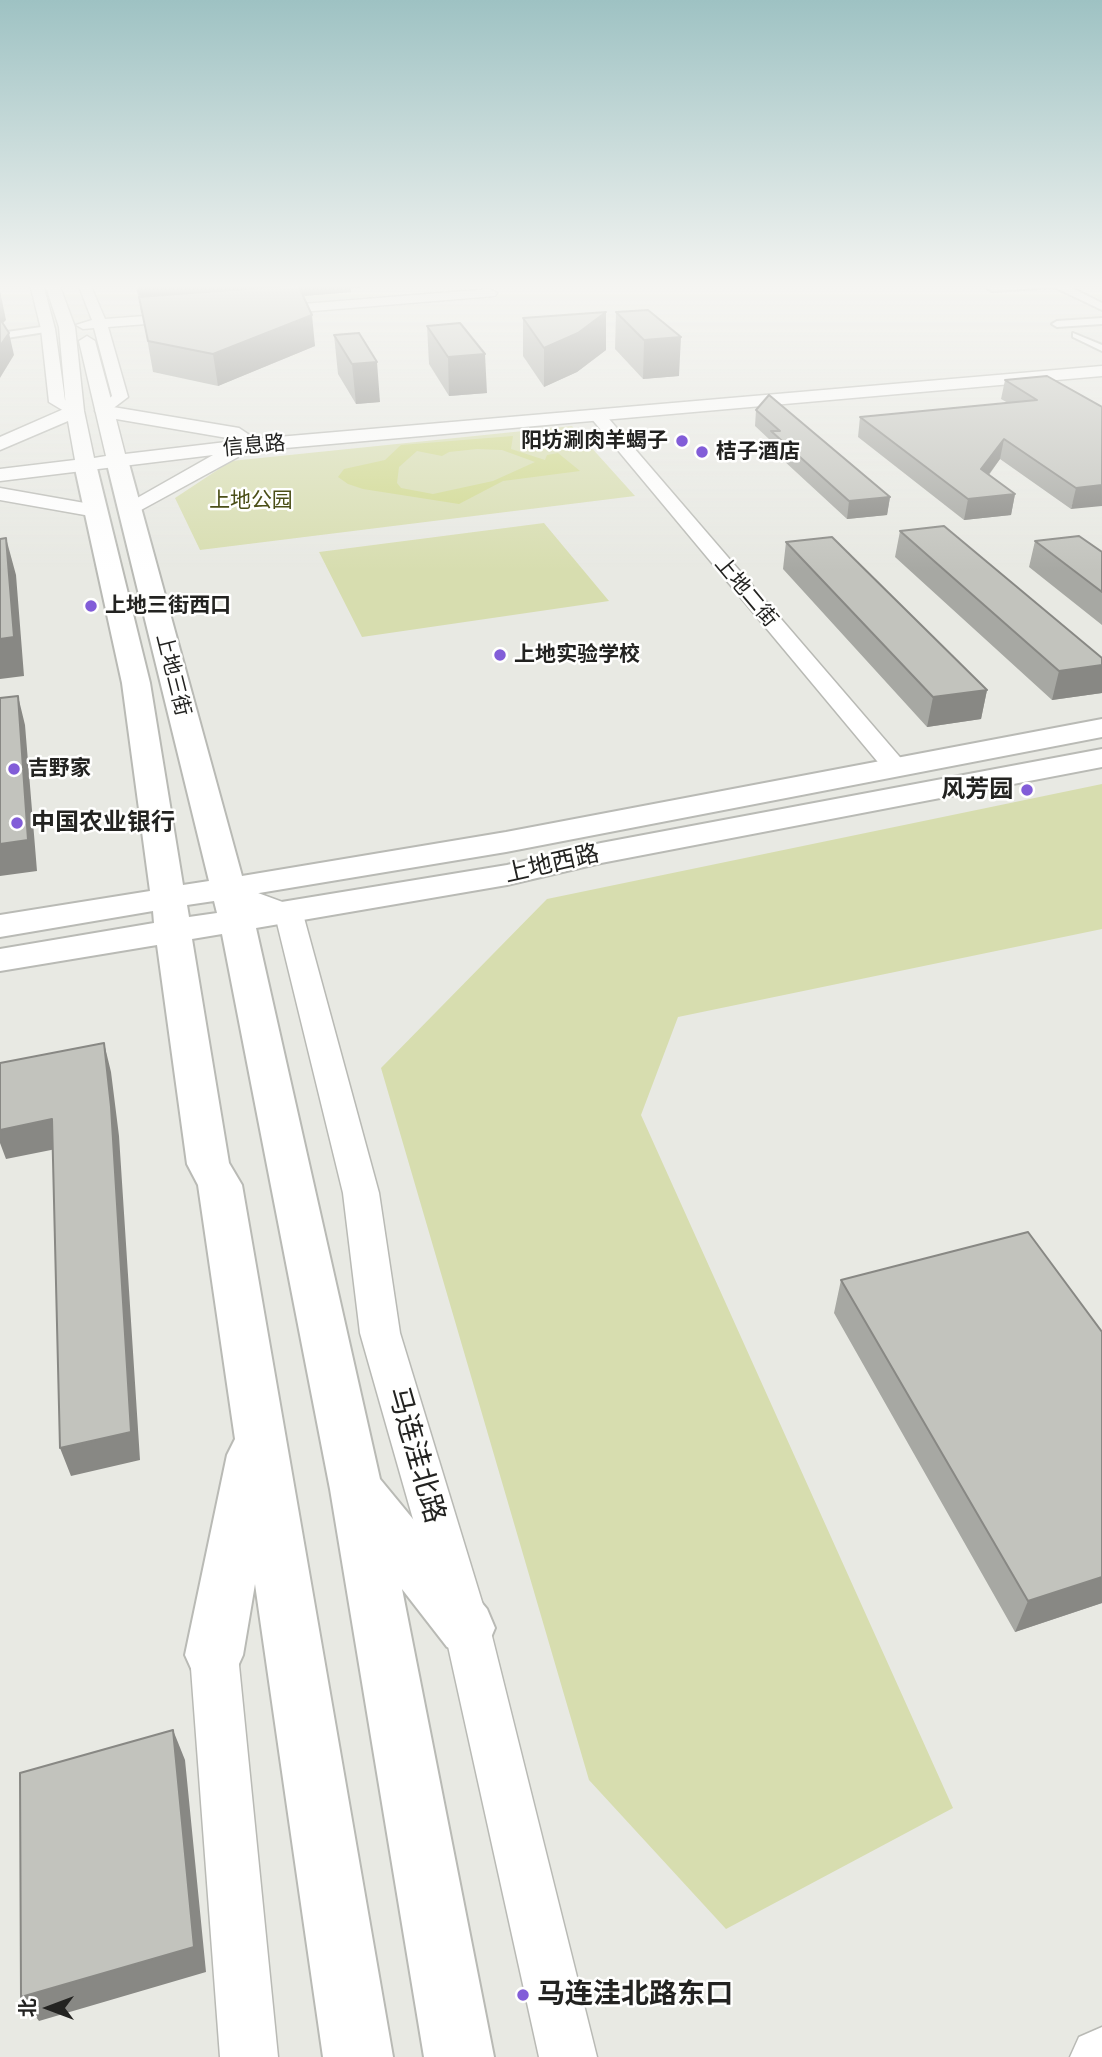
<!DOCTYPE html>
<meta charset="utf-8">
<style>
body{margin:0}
#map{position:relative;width:1102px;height:2057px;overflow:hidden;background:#e8e9e3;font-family:Cabin,"Noto Sans SC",sans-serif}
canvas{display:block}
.north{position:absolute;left:14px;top:1973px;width:70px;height:70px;-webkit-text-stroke:5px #fffffe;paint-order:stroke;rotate:270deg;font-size:19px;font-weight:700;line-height:28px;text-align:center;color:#232321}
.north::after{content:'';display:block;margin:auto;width:24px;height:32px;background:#232321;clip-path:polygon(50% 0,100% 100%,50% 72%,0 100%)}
</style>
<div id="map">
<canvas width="1102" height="2057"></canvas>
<div class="north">北</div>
</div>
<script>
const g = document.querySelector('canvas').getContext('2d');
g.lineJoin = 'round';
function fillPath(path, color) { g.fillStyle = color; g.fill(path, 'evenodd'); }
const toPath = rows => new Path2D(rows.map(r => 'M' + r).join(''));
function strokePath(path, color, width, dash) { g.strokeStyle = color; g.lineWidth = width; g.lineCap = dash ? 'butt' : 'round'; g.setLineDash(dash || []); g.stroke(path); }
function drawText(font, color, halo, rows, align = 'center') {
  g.font = font + ' Cabin,"Noto Sans SC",sans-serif'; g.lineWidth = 5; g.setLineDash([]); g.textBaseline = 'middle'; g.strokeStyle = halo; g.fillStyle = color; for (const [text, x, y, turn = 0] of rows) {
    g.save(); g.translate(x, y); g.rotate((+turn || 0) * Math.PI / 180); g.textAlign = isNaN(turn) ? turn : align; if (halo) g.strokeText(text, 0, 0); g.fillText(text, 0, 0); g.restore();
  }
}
fillPath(toPath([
 [572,426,635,496,200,550,175,498,231,461],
 [544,523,609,601,362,637,319,552],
 [1102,784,1102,929,678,1017,641,1115,953,1808,726,1929,589,1780,381,1068,547,899]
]), '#d7ddaf');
fillPath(toPath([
 [513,436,511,449,545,460,547,455,558,453,580,471,503,481,459,504,363,489,348,484,338,477,344,469,385,460,401,445],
 [477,449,502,450,535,462,493,481,433,494,401,488,397,483,399,467,417,451,442,456,449,452]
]), '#cfd88b');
const pedestrian = toPath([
 [1073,333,1102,345,1102,351,1073,337,1073,333]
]);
const minor = toPath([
 [1009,284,1064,284,1102,303,1102,310,1054,287,992,291,987,288,1009,284],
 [1102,318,1102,324,1057,327,1052,324,1057,321,1102,318],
 [48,326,52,327,52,331,0,339,0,333,48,326]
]);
const tertiary = toPath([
 [30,284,43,284,55,329,65,400,81,408,81,414,69,414,49,402,41,329,30,284],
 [78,284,90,284,105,319,185,313,192,317,185,321,108,327,128,397,103,416,95,411,112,396,94,328,83,329,76,325,92,320,78,284],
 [490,289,497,293,495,296,265,315,258,311,265,307,490,289],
 [597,410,603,412,905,763,909,768,905,773,887,773,591,418,589,415,597,410],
 [228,882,299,908,303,914,379,1193,400,1333,490,1628,597,2057,539,2057,444,1628,360,1333,343,1193,276,919,218,896,214,890,218,884,228,882],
 [214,1632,231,1639,238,1655,278,2057,220,2057,190,1655,197,1639,214,1632],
 [1102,2027,1102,2057,1070,2057,1079,2037,1102,2027]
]);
const secondary = toPath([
 [45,284,59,284,75,327,84,411,94,458,106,456,79,341,87,336,95,341,113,407,239,428,248,434,239,440,116,419,125,454,243,440,1102,366,1102,376,240,452,238,457,130,516,120,510,123,506,213,455,0,481,0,469,75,460,68,421,0,450,0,437,66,408,59,327,45,284],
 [0,488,96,505,106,511,96,517,0,500,0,488]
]);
const primary = toPath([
 [117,454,128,460,242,876,506,832,1102,719,1102,737,506,852,247,895,251,907,507,865,601,843,1102,749,1102,767,601,863,507,885,256,928,380,1479,487,1609,495,1628,487,1647,467,1655,447,1647,402,1589,494,2057,424,2057,330,1489,222,934,192,939,229,1163,242,1185,393,2057,323,2057,255,1584,243,1655,234,1675,214,1683,194,1675,185,1655,227,1455,235,1439,198,1185,187,1164,157,945,0,971,0,949,154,923,153,911,0,937,0,915,150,891,122,683,74,464,77,459,85,458,96,464,150,683,183,885,209,881,106,460,117,454],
 [214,901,217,913,189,917,187,905,214,901]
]);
strokePath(pedestrian, '#b9bab5', 4);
strokePath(minor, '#b9bab5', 4);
strokePath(tertiary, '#b9bab5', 3);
strokePath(secondary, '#b9bab5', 3);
strokePath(primary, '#b9bab5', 4);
fillPath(pedestrian, '#fff');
fillPath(minor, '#fff');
fillPath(tertiary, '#fff');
fillPath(secondary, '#fff');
fillPath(primary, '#fff');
fillPath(toPath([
 [135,284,411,284,351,288,351,292,303,296,315,346,218,386,153,372,142,310],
 [606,312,606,350,577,372,544,387,523,356,523,318],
 [616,312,679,376,643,379,615,349],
 [427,326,487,393,449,396,429,364],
 [334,335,380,402,356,404,338,374],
 [1005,380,1102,407,1071,509,1000,459,989,475,1015,494,1011,515,964,520,858,437,860,417,1008,403,1001,399],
 [756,410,890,497,887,515,847,519,770,448,770,440,755,426],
 [900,531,1102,693,1052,700,895,557],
 [1035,541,1102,552,1102,625,1029,567],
 [786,542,987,690,981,719,927,727,783,569],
 [841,1280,1102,1332,1102,1603,1015,1632,834,1313]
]), '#a7a8a3');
fillPath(toPath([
 [164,284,411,284,351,288,351,292,294,297,142,313,138,286],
 [0,291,6,320,0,326],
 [606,312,606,350,577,372,544,387,544,348],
 [312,315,315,346,218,386,213,354],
 [9,333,14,355,0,378,0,346],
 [681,337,679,376,643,379,644,340],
 [485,354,487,393,449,396,448,357],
 [377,362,380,402,356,404,352,364],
 [1004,439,1000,459,977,490,981,469],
 [1102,485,1102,506,1071,509,1076,488],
 [1015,494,1011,515,964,520,968,499],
 [890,497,887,515,847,519,849,501],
 [6,538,16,575,24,676,0,679,0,639],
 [1102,665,1102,693,1052,700,1059,671],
 [987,690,981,719,927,727,933,697],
 [18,696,25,725,37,871,0,876,0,844],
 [104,1043,111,1072,119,1136,140,1460,71,1476,60,1448],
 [52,1119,61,1148,6,1159,0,1143,0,1130],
 [1102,1577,1102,1603,1015,1632,1028,1601],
 [173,1730,185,1760,206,1972,39,2021,21,1997]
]), '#888884');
const building = toPath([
 [137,284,164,284,138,286,137,284],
 [298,285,312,315,213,354,148,341,139,297,298,285],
 [648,310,681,337,644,340,616,312,648,310],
 [606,312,578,333,544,348,523,318,606,312],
 [0,319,9,333,0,346,0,319],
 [460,323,485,354,448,357,427,326,460,323],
 [359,333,377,362,352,364,334,335,359,333],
 [1047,376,1102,407,1102,485,1076,488,1004,439,981,469,1015,494,968,499,860,417,1037,400,1005,380,1047,376],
 [769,395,890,497,849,501,771,431,780,431,756,410,769,395],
 [944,526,1102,658,1102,665,1059,671,900,531,944,526],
 [1079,536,1102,552,1102,592,1035,541,1079,536],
 [832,537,987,690,933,697,786,542,832,537],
 [6,538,14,637,0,639,0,539,6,538],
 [18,696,28,840,0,844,0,698,18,696],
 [104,1043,111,1107,131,1432,60,1448,52,1119,0,1130,0,1063,104,1043],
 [1028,1232,1102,1332,1102,1577,1028,1601,841,1280,1028,1232],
 [173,1730,194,1947,21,1997,20,1773,173,1730]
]);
fillPath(building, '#c2c3bd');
strokePath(building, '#888884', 2);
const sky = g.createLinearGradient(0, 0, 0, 572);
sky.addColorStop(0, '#9ec2c3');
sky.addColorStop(0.5, '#f5f5f2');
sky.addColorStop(1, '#f5f5f200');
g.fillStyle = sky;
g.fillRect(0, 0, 1102, 572);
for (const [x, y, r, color] of [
 [682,441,7,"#825dd8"],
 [702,452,7,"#825dd8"],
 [91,606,7,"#825dd8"],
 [500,655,7,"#825dd8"],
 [14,769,7,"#825dd8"],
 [1027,790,7,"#825dd8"],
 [17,823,7,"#825dd8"],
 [523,1995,7,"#825dd8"]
]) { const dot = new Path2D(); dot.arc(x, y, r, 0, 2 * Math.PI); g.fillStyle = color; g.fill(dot); strokePath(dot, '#fffffe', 2.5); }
drawText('bold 21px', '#232321', '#fffffe', [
 ["阳坊涮肉羊蝎子",668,441,"right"],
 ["桔子酒店",716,452],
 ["上地三街西口",105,606],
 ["上地实验学校",514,655],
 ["吉野家",28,769]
], 'left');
drawText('21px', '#232321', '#fffffe', [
 ["信息路",254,446,-5],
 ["上地二街",746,592,50],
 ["上地三街",173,675,76]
]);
drawText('21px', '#4b4f17', '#fffffe', [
 ["上地公园",251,501]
]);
drawText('bold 24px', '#232321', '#fffffe', [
 ["风芳园",1013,790],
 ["中国农业银行",31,823,"left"]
], 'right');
drawText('24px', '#232321', '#fffffe', [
 ["上地西路",552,864,-13]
]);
drawText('28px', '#232321', '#fffffe', [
 ["马连洼北路",416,1455,74]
]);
drawText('bold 28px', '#232321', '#fffffe', [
 ["马连洼北路东口",537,1995]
], 'left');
</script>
